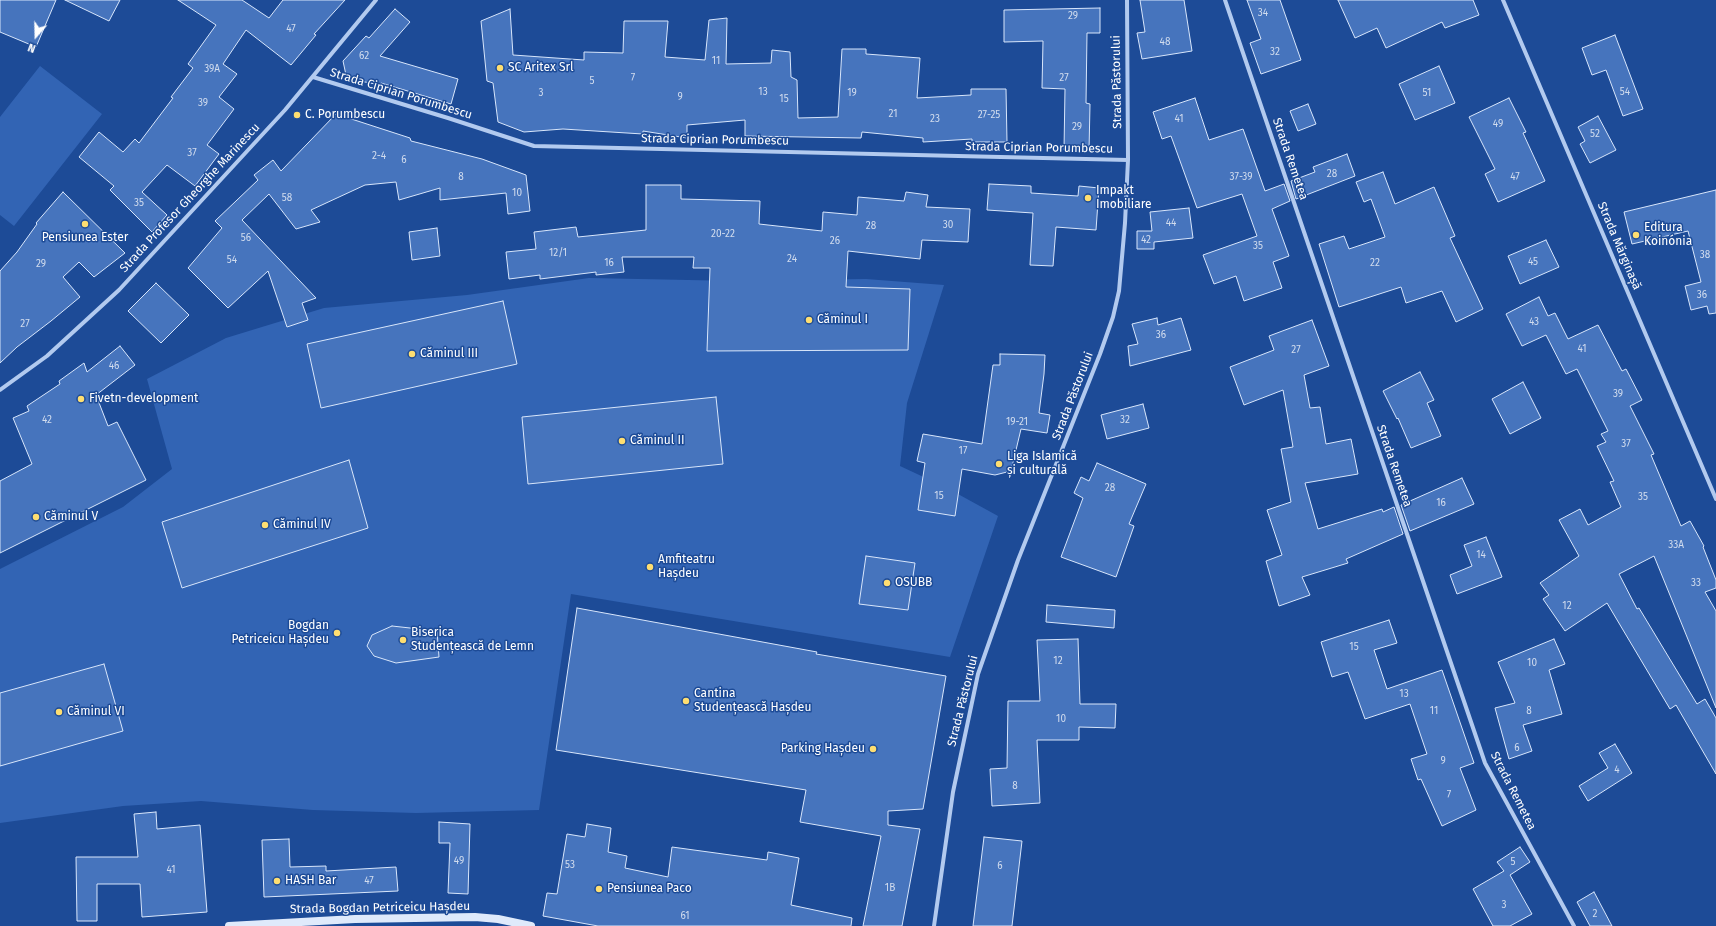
<!DOCTYPE html>
<meta charset="utf-8">
<style>
body{margin:0}
#map{position:relative;width:1716px;height:926px;overflow:hidden;background:#1d4b97;font-family:"Fira Sans",sans-serif}
canvas{display:block}
.north{position:absolute;left:16px;top:16px;width:40px;height:40px;-webkit-text-stroke:3px #1d4b97;paint-order:stroke;rotate:200deg;font-size:11px;font-weight:700;line-height:16px;text-align:center;color:#fff}
.north::after{content:'';display:block;margin:auto;width:14px;height:18px;background:#fff;clip-path:polygon(50% 0,100% 100%,50% 72%,0 100%)}
</style>
<div id="map">
<canvas width="1716" height="926"></canvas>
<div class="north">N</div>
</div>
<script>
const g = document.querySelector('canvas').getContext('2d');
g.lineJoin = 'round';
function fillPath(path, color) { g.fillStyle = color; g.fill(path, 'evenodd'); }
const toPath = rows => new Path2D(rows.map(r => 'M' + r).join(''));
function strokePath(path, color, width, dash) { g.strokeStyle = color; g.lineWidth = width; g.lineCap = dash ? 'butt' : 'round'; g.setLineDash(dash || []); g.stroke(path); }
function drawText(font, color, halo, rows, align = 'center') {
  g.font = font + ' "Fira Sans",sans-serif'; g.lineWidth = 3; g.setLineDash([]); g.textBaseline = 'middle'; g.strokeStyle = halo; g.fillStyle = color; for (const [text, x, y, turn = 0] of rows) {
    g.save(); g.translate(x, y); g.rotate((+turn || 0) * Math.PI / 180); g.textAlign = isNaN(turn) ? turn : align; if (halo) g.strokeText(text, 0, 0); g.fillText(text, 0, 0); g.restore();
  }
}
fillPath(toPath([
 [40,66,102,114,14,226,0,215,0,117],
 [589,278,738,281,866,279,944,285,907,403,900,466,947,488,998,516,950,657,571,594,539,810,416,813,313,810,201,801,123,806,0,823,0,569,123,507,172,469,147,379,226,338,324,308,467,295]
]), '#3264b4');
const building = toPath([
 [0,0,56,0,36,47,0,32,0,0],
 [65,0,120,0,109,21,65,0],
 [178,0,242,0,269,18,283,0,345,0,314,34,316,35,291,65,246,30,223,64,237,74,219,97,234,109,207,145,219,154,195,186,167,165,142,192,167,215,152,232,110,190,114,186,79,157,99,132,123,152,135,139,139,143,173,98,171,97,193,68,188,64,216,25,178,0],
 [1140,0,1184,0,1192,51,1142,59,1137,33,1145,32,1140,0],
 [1247,0,1280,0,1301,60,1261,74,1250,43,1261,39,1247,0],
 [1338,0,1473,0,1479,15,1445,28,1442,22,1386,48,1377,28,1355,38,1338,0],
 [1100,8,1100,33,1087,33,1086,103,1090,104,1089,151,1064,150,1065,89,1042,88,1043,41,1004,42,1004,10,1100,8],
 [395,9,410,22,380,56,458,79,451,104,381,83,380,85,360,81,346,75,343,61,366,36,369,38,395,9],
 [510,9,513,55,584,60,584,52,623,53,624,21,668,21,665,57,705,60,709,20,727,18,726,64,771,63,772,50,790,52,791,77,797,80,798,118,838,117,842,49,866,49,866,54,920,58,917,98,971,95,971,89,1006,89,1007,142,972,142,972,139,923,142,923,138,862,132,861,138,745,136,745,120,687,125,687,138,643,131,643,134,563,129,524,132,498,122,493,83,487,81,481,21,510,9],
 [1615,35,1643,109,1623,116,1606,70,1592,75,1582,48,1615,35],
 [1439,66,1455,103,1415,120,1399,84,1439,66],
 [1195,98,1209,140,1243,129,1265,191,1284,184,1290,201,1272,209,1289,256,1273,262,1282,288,1244,301,1236,276,1214,284,1203,255,1257,236,1242,194,1197,208,1171,136,1162,139,1153,112,1195,98],
 [1509,98,1526,132,1523,133,1545,181,1498,202,1485,174,1495,169,1469,117,1509,98],
 [1308,104,1316,124,1298,131,1290,111,1308,104],
 [336,114,410,138,411,141,482,159,526,175,530,211,508,214,506,193,440,200,440,188,399,200,396,182,365,185,311,210,320,222,296,229,269,194,242,220,316,298,302,303,308,320,287,327,268,271,228,308,188,268,222,228,215,221,258,180,254,175,273,160,281,171,336,114],
 [1598,116,1616,150,1590,163,1580,144,1585,141,1578,127,1598,116],
 [1347,154,1355,176,1296,199,1291,181,1315,172,1313,167,1347,154],
 [1383,172,1395,204,1434,187,1455,236,1450,238,1483,309,1456,322,1442,291,1406,303,1401,287,1339,307,1319,244,1344,236,1349,249,1385,237,1371,199,1364,202,1356,182,1383,172],
 [989,184,1031,186,1031,193,1078,196,1079,186,1099,188,1096,230,1056,227,1053,266,1030,265,1033,213,987,210,989,184],
 [646,185,681,185,681,199,760,201,759,224,822,231,823,212,857,215,858,197,904,201,906,192,928,195,926,207,970,209,968,242,922,240,920,259,848,251,846,287,910,289,908,350,707,351,710,268,693,268,694,257,622,257,624,272,596,275,596,272,540,279,540,275,509,279,506,252,536,249,534,232,576,227,578,237,646,230,646,185],
 [1716,190,1716,313,1709,314,1707,306,1691,310,1685,286,1701,282,1688,231,1632,244,1624,212,1716,190],
 [63,192,125,253,94,277,79,262,63,277,80,297,51,321,17,347,0,363,0,271,17,252,37,224,36,223,63,192],
 [1189,208,1193,238,1154,242,1154,249,1137,249,1137,231,1152,231,1150,212,1189,208],
 [437,228,440,256,412,260,409,232,437,228],
 [1546,240,1559,267,1520,284,1508,256,1546,240],
 [156,283,189,315,161,343,128,311,156,283],
 [1539,297,1548,316,1555,313,1568,339,1598,325,1622,371,1626,369,1642,400,1630,406,1654,454,1651,455,1681,526,1690,521,1704,546,1703,547,1716,580,1716,588,1705,592,1716,611,1716,708,1654,556,1619,574,1637,609,1639,608,1697,704,1705,699,1716,718,1716,774,1676,705,1670,709,1607,603,1565,631,1543,599,1549,595,1540,583,1579,556,1559,520,1580,509,1588,525,1621,507,1610,482,1614,481,1597,446,1606,442,1601,434,1608,431,1577,369,1566,374,1546,335,1522,346,1506,314,1539,297],
 [503,301,517,364,321,408,307,344,503,301],
 [1157,318,1158,325,1181,318,1191,350,1130,366,1128,346,1138,344,1132,324,1157,318],
 [1312,320,1329,366,1304,375,1310,408,1320,407,1326,444,1351,439,1358,474,1305,483,1318,529,1382,509,1383,512,1394,507,1403,534,1346,559,1348,563,1302,577,1310,595,1279,606,1266,561,1282,555,1267,510,1291,502,1281,449,1293,447,1283,390,1244,405,1230,367,1274,350,1269,336,1312,320],
 [120,346,135,365,96,395,108,426,117,422,146,480,0,553,0,481,32,464,13,418,29,411,27,406,60,384,59,381,84,363,87,372,120,346],
 [1000,354,1045,355,1044,374,1039,413,1050,415,1047,433,1021,429,1011,471,995,475,962,469,955,516,918,510,925,463,917,461,923,434,982,444,993,365,1000,365,1000,354],
 [1420,372,1434,400,1427,403,1441,436,1411,448,1398,418,1397,419,1383,391,1420,372],
 [1523,382,1541,418,1510,434,1492,399,1523,382],
 [716,397,723,464,528,484,522,417,716,397],
 [1143,404,1149,428,1107,439,1101,415,1143,404],
 [349,460,368,528,182,588,162,522,349,460],
 [1097,463,1146,484,1129,524,1134,526,1116,577,1061,557,1083,498,1074,493,1081,477,1089,481,1097,463],
 [1462,478,1474,504,1410,531,1401,505,1462,478],
 [1486,537,1502,577,1457,594,1450,575,1472,566,1464,545,1486,537],
 [866,556,915,563,908,610,859,604,866,556],
 [1047,605,1115,610,1114,628,1046,622,1047,605],
 [577,608,817,652,816,654,946,676,923,809,888,811,888,825,920,829,902,926,863,926,881,836,800,822,806,790,556,750,577,608],
 [1389,620,1397,643,1374,650,1387,689,1442,670,1474,763,1460,768,1476,810,1442,826,1421,779,1418,780,1411,759,1427,754,1410,704,1365,719,1348,672,1332,677,1321,642,1389,620],
 [392,626,437,631,439,657,396,663,374,656,367,646,372,635,392,626],
 [1078,639,1080,704,1116,704,1115,728,1079,727,1079,740,1037,740,1040,803,992,806,990,769,1007,768,1008,701,1040,701,1037,640,1078,639],
 [1554,639,1565,664,1549,670,1562,714,1523,725,1532,751,1509,759,1495,708,1515,703,1498,662,1554,639],
 [104,664,123,731,0,766,0,693,104,664],
 [1615,744,1632,773,1588,801,1579,786,1608,768,1599,753,1615,744],
 [156,812,157,829,200,825,207,912,142,917,140,884,97,884,97,921,77,921,76,857,138,857,134,814,156,812],
 [439,822,470,824,468,894,448,893,450,843,439,843,439,822],
 [587,824,611,828,608,852,627,856,625,868,668,877,672,847,767,860,768,852,799,858,791,905,852,918,851,926,598,926,543,916,547,893,557,894,567,834,585,837,587,824],
 [984,837,1022,841,1012,926,973,926,984,837],
 [289,839,290,867,326,866,326,871,396,867,398,891,264,897,262,840,289,839],
 [1520,847,1530,862,1510,875,1532,914,1510,926,1493,926,1473,889,1504,871,1497,862,1520,847],
 [1594,892,1612,926,1590,926,1577,902,1594,892]
]);
fillPath(building, '#4674bd');
strokePath(building, '#d8e6fb', 1);
strokePath(toPath([
 [1225,0,1485,763,1574,926],
 [1503,0,1716,499],
 [313,77,448,118,534,146,1128,160],
 [0,390,47,356,119,290,285,110,376,0],
 [934,926,953,792,978,674,1018,560,1100,354,1113,317,1119,291,1125,223,1128,160,1127,0]
]), '#b2caef', 4);
strokePath(toPath([
 [229,926,355,919,475,917,498,919,531,926]
]), '#dfeafb', 8);
for (const [x, y, r, color] of [
 [500,68,4,"#fede71"],
 [297,115,4,"#fede71"],
 [1088,198,4,"#fede71"],
 [85,224,4,"#fede71"],
 [1636,235,4,"#fede71"],
 [809,320,4,"#fede71"],
 [412,354,4,"#fede71"],
 [81,399,4,"#fede71"],
 [622,441,4,"#fede71"],
 [999,464,4,"#fede71"],
 [36,517,4,"#fede71"],
 [265,525,4,"#fede71"],
 [650,567,4,"#fede71"],
 [887,583,4,"#fede71"],
 [337,633,4,"#fede71"],
 [403,640,4,"#fede71"],
 [686,701,4,"#fede71"],
 [59,712,4,"#fede71"],
 [873,749,4,"#fede71"],
 [277,881,4,"#fede71"],
 [599,889,4,"#fede71"]
]) { const dot = new Path2D(); dot.arc(x, y, r, 0, 2 * Math.PI); g.fillStyle = color; g.fill(dot); strokePath(dot, '#1d4b97', 1.5); }
drawText('10px', '#d1dcee', null, [
 ["34",1263,13],
 ["29",1073,16],
 ["47",291,29],
 ["48",1165,42],
 ["32",1275,52],
 ["62",364,56],
 ["11",716,61],
 ["39A",212,69],
 ["7",633,78],
 ["27",1064,78],
 ["5",592,81],
 ["13",763,92],
 ["54",1625,92],
 ["3",541,93],
 ["19",852,93],
 ["51",1427,93],
 ["9",680,97],
 ["15",784,99],
 ["39",203,103],
 ["21",893,114],
 ["27-25",989,115],
 ["23",935,119],
 ["41",1179,119],
 ["49",1498,124],
 ["29",1077,127],
 ["52",1595,134],
 ["37",192,153],
 ["2-4",379,156],
 ["6",404,160],
 ["28",1332,174],
 ["8",461,177],
 ["37-39",1241,177],
 ["47",1515,177],
 ["10",517,193],
 ["58",287,198],
 ["35",139,203],
 ["44",1171,223],
 ["30",948,225],
 ["28",871,226],
 ["20-22",723,234],
 ["56",246,238],
 ["42",1146,240],
 ["26",835,241],
 ["35",1258,246],
 ["12/1",558,253],
 ["38",1705,255],
 ["24",792,259],
 ["54",232,260],
 ["45",1533,262],
 ["16",609,263],
 ["22",1375,263],
 ["29",41,264],
 ["36",1702,295],
 ["43",1534,322],
 ["27",25,324],
 ["36",1161,335],
 ["41",1582,349],
 ["27",1296,350],
 ["46",114,366],
 ["39",1618,394],
 ["42",47,420],
 ["32",1125,420],
 ["19-21",1017,422],
 ["37",1626,444],
 ["17",963,451],
 ["28",1110,488],
 ["15",939,496],
 ["35",1643,497],
 ["16",1441,503],
 ["33A",1676,545],
 ["14",1481,555],
 ["33",1696,583],
 ["12",1567,606],
 ["15",1354,647],
 ["12",1058,661],
 ["10",1532,663],
 ["13",1404,694],
 ["11",1434,711],
 ["8",1529,711],
 ["10",1061,719],
 ["6",1517,748],
 ["9",1443,761],
 ["4",1617,770],
 ["8",1015,786],
 ["7",1449,795],
 ["49",459,861],
 ["5",1513,862],
 ["53",570,865],
 ["6",1000,866],
 ["41",171,870],
 ["47",369,881],
 ["1B",890,888],
 ["3",1504,905],
 ["2",1595,914],
 ["61",685,916]
]);
drawText('12px', '#fff', '#1d4b97', [
 ["SC Aritex Srl",508,68],
 ["C. Porumbescu",305,115],
 ["Impakt",1096,191],
 ["Imobiliare",1096,205],
 ["Editura",1644,228],
 ["Koinónia",1644,242],
 ["Pensiunea Ester",85,238,"center"],
 ["Căminul I",817,320],
 ["Căminul III",420,354],
 ["Fivetn-development",89,399],
 ["Căminul II",630,441],
 ["Liga Islamică",1007,457],
 ["și culturală",1007,471],
 ["Căminul V",44,517],
 ["Căminul IV",273,525],
 ["Amfiteatru",658,560],
 ["Hașdeu",658,574],
 ["OSUBB",895,583],
 ["Bogdan",329,626,"right"],
 ["Petriceicu Hașdeu",329,640,"right"],
 ["Biserica",411,633],
 ["Studențească de Lemn",411,647],
 ["Cantina",694,694],
 ["Studențească Hașdeu",694,708],
 ["Căminul VI",67,712],
 ["Parking Hașdeu",865,749,"right"],
 ["HASH Bar",285,881],
 ["Pensiunea Paco",607,889]
], 'left');
drawText('12px', '#fff', '#1d4b97', [
 ["Strada Păstorului",1117,82,-91],
 ["Strada Ciprian Porumbescu",401,94,17],
 ["Strada Ciprian Porumbescu",715,140,1],
 ["Strada Ciprian Porumbescu",1039,148,1],
 ["Strada Remetea",1290,159,71],
 ["Strada Profesor Gheorghe Marinescu",190,198,-47],
 ["Strada Mărginașă",1619,246,67],
 ["Strada Păstorului",1073,396,-69],
 ["Strada Remetea",1394,466,71],
 ["Strada Păstorului",963,701,-76],
 ["Strada Remetea",1513,791,63],
 ["Strada Bogdan Petriceicu Hașdeu",380,908,-1]
]);
</script>
